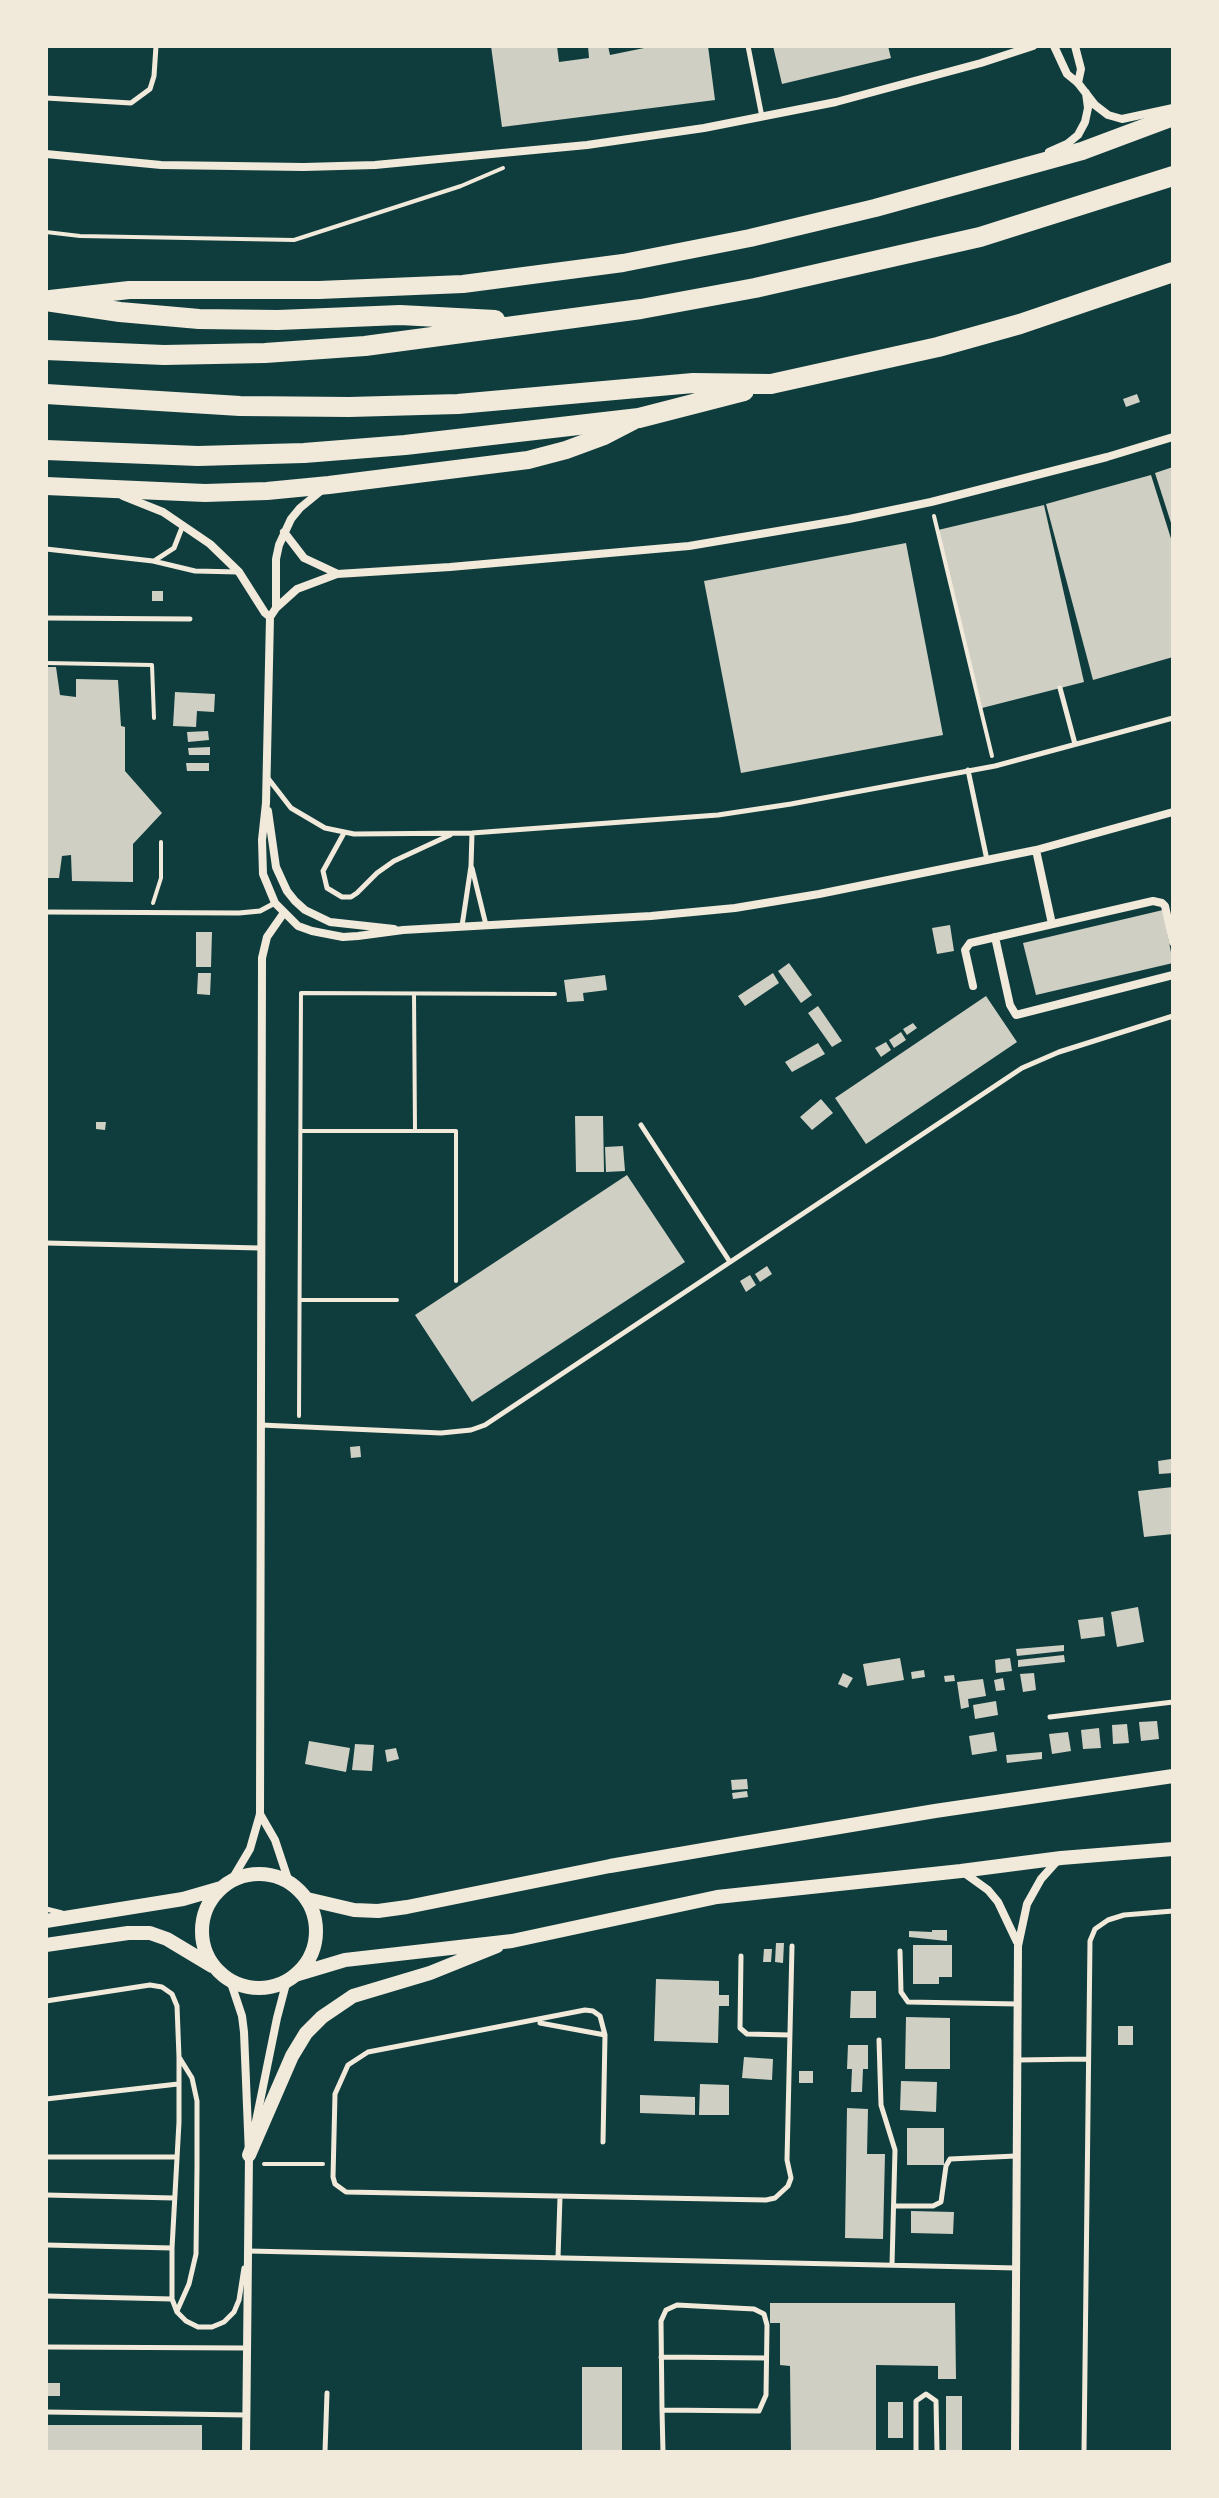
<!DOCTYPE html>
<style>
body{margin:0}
#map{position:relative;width:1219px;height:2498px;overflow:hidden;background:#0f3d3e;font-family:"Fira Sans",sans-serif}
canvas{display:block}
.frame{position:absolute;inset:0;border:48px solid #f1e9da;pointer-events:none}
</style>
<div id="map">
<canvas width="1219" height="2498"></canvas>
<div class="frame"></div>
</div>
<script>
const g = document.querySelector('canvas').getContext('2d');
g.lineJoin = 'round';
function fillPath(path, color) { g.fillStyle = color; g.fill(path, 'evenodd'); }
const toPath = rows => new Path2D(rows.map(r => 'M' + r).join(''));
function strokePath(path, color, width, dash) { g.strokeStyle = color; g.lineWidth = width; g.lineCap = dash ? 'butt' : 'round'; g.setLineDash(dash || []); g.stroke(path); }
fillPath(toPath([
 [491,46,557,46,559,62,589,58,588,46,608,46,610,55,654,46,708,46,715,100,502,127],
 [773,46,888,46,891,58,782,84],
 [1137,394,1140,402,1126,407,1123,399],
 [1173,467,1173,526,1172,526,1155,473],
 [1151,475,1173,545,1173,657,1093,680,1046,504],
 [1044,505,1084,682,982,708,938,530],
 [906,543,943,735,741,773,704,581],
 [152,591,163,591,163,601,152,601],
 [46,667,56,667,60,695,76,697,76,679,118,680,121,726,125,727,125,771,162,813,133,844,133,882,72,881,71,855,62,856,59,878,46,878],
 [175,692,215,694,214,712,197,711,196,727,173,726],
 [208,731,209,740,188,742,187,732],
 [210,747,210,755,189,755,188,748],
 [186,763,209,763,209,771,187,771],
 [1163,910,1173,963,1036,995,1023,943],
 [950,925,954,951,937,954,932,928],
 [196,932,212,932,211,967,196,967],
 [789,963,812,995,801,1003,778,971],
 [198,973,211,973,210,995,197,994],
 [773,973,779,983,745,1006,738,996],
 [605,975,607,990,583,993,584,1001,567,1002,564,980],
 [986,996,1017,1042,866,1144,835,1098],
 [818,1006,842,1041,832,1047,808,1013],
 [913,1023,917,1028,907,1035,903,1029],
 [901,1032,906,1040,894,1048,889,1040],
 [886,1042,891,1050,881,1057,875,1048],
 [818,1043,825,1054,792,1072,785,1062],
 [821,1099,833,1113,812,1130,800,1117],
 [575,1116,603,1116,604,1172,576,1172],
 [96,1122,106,1122,105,1130,96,1129],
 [623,1146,625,1171,606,1172,605,1147],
 [627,1175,685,1262,472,1402,415,1315],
 [767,1266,772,1274,760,1282,755,1274],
 [750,1275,756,1285,746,1292,740,1281],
 [360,1446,361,1457,351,1458,350,1447],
 [1171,1459,1173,1473,1159,1474,1158,1461],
 [1173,1487,1173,1534,1144,1537,1138,1491],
 [1138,1607,1144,1642,1117,1647,1111,1612],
 [1103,1617,1105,1636,1081,1639,1078,1620],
 [1064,1645,1064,1651,1017,1656,1016,1649],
 [1064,1655,1065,1662,1018,1667,1018,1660],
 [900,1658,904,1680,867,1686,863,1664],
 [1010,1658,1012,1671,996,1673,995,1660],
 [924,1670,925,1677,912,1679,911,1672],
 [843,1673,853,1678,847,1688,838,1684],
 [1034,1673,1036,1690,1023,1692,1020,1674],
 [954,1675,955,1681,945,1682,944,1676],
 [1003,1678,1005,1690,996,1691,994,1680],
 [983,1679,986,1696,968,1699,969,1707,961,1709,957,1682],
 [996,1701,998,1715,975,1719,973,1705],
 [1157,1721,1159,1739,1141,1741,1139,1722],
 [1127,1724,1129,1743,1113,1744,1112,1725],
 [1099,1728,1101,1748,1083,1749,1081,1730],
 [994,1732,997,1751,972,1755,969,1736],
 [1068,1732,1071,1751,1052,1754,1049,1734],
 [309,1741,350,1748,346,1772,305,1764],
 [355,1744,374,1745,372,1771,352,1770],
 [396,1748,399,1759,387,1762,385,1750],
 [1042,1752,1042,1759,1007,1763,1006,1755],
 [747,1779,748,1789,732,1790,731,1780],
 [747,1791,748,1797,733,1799,732,1793],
 [932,1930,947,1930,947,1941,909,1937,909,1931,932,1932],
 [776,1943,784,1943,783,1963,775,1962],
 [913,1945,952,1945,952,1977,939,1977,939,1984,913,1984],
 [764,1949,772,1949,771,1962,763,1962],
 [656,1979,719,1981,719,1995,729,1995,729,2006,719,2006,718,2043,654,2041],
 [851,1991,876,1991,876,2018,850,2018],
 [906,2017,950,2018,950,2069,905,2069],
 [1118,2026,1133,2026,1133,2045,1118,2045],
 [848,2045,868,2045,868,2069,863,2069,862,2092,851,2092,852,2069,847,2069],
 [744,2057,773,2059,772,2080,742,2078],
 [799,2071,813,2071,813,2083,799,2083],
 [901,2081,937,2082,936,2112,900,2110],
 [700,2084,729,2085,729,2115,699,2115],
 [640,2095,695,2097,695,2115,640,2113],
 [847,2108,868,2109,867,2154,885,2154,883,2239,845,2238],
 [907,2128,944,2128,944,2165,907,2165],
 [911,2211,954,2212,953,2234,911,2233],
 [770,2303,955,2303,956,2379,938,2379,938,2366,876,2365,876,2452,791,2452,790,2366,780,2365,780,2323,770,2323],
 [582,2367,622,2367,622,2452,582,2452],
 [46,2383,60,2383,60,2396,46,2396],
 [946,2396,962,2396,962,2452,946,2452],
 [888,2402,903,2402,903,2438,888,2438],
 [46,2425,202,2425,202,2452,46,2452]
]), '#cfcfc3');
strokePath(toPath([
 [46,232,80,236,294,240,461,186,503,168],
 [934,516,992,756],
 [46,663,152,665,154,718],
 [153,903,161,878,161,842],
 [414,994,415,1131],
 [301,1131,456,1131,456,1281],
 [300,1300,397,1300],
 [299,1416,301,993,555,994],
 [264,2164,323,2164]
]), '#f1e9da', 4);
strokePath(toPath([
 [748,46,762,117],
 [46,98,131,103,150,89,154,76,156,46],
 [46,549,153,561,195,571,239,572],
 [154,561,174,548,183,525],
 [46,618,190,619],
 [1060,688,1075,744],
 [968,770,987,860],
 [267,777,291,808,325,828,354,834,472,833,718,815,791,804,995,766,1173,718],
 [344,833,323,871,327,888,342,897,351,897,357,893,377,873,394,861,450,835],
 [472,868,486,925],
 [46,912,239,913,260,911,275,903],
 [462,926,471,866,472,833],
 [641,1125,730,1262],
 [46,1243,260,1248],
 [261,1425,441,1433,471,1430,485,1425,1022,1068,1059,1052,1173,1016],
 [1050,1717,1173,1702],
 [46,1909,62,1913],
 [900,1951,901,1992,908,2002,1018,2004],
 [741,1956,740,2028,747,2034,790,2035],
 [46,2001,150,1985,162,1987,172,1994,177,2006,179,2057,179,2122,172,2248,172,2299,177,2312,186,2321,198,2327,212,2327,224,2322,234,2312,239,2300,244,2268],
 [540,2023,605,2035],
 [879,2040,881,2105,895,2150,892,2265],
 [1017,2060,1087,2059],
 [46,2099,178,2084],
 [603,2142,605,2035,600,2016,593,2011,585,2010,368,2052,348,2065,335,2094,333,2177,335,2184,346,2192,766,2200,775,2198,788,2186,791,2178,787,2160,792,1946],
 [46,2157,177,2157],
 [46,2195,174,2198],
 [894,2206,933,2206,941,2202,946,2166,950,2159,1016,2156],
 [46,2245,172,2248],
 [248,2251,1017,2268],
 [558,2258,560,2197],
 [46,2296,172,2299],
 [177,2311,189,2284,196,2254,197,2166,197,2101,192,2078,179,2057],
 [46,2347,247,2348],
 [661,2357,766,2358],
 [662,2410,759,2411,766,2395,767,2325,764,2314,754,2309,677,2305,666,2310,661,2321,662,2410,663,2452],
 [46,2412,246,2415],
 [325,2452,327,2393],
 [916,2452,916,2401,926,2394,936,2401,937,2452],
 [1084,2452,1090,1941,1095,1929,1108,1920,1124,1915,1173,1911]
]), '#f1e9da', 5);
strokePath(toPath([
 [1054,46,1067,74,1078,83,1095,105,1108,115,1122,119,1173,108],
 [1075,46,1081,69,1078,83],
 [1049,152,1067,144,1078,135,1085,122,1088,108,1086,93],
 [46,154,161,165,304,167,375,165,587,145,704,128,836,102,981,63,1033,46],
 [322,490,300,508,291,519,279,545,276,559,276,608,270,617,266,803,262,840,263,874,275,903,298,926,312,931,343,937,358,936,403,930,651,916,735,908,819,894,1036,850,1173,812],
 [123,496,163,512,210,544,239,572,265,613,270,617],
 [284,532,304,558,336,573],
 [276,608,297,589,337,574,450,567,689,546,849,519,931,502,1107,457,1173,437],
 [268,811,276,867,287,891,295,901,305,910,330,922,394,929],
 [1036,850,1052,924],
 [995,937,1010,1005,1016,1015,1173,975],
 [973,986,965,950,970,943,1153,901,1162,903,1165,906,1173,942],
 [260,1814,275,1840,289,1882],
 [963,1872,988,1890,998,1902,1017,1942],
 [231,1881,250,1849,260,1814,262,958,267,937,283,914],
 [230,1980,242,2016,244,2032,249,2155,246,2452],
 [254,2131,277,2018,287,1980],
 [1015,2452,1018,1946,1027,1904,1041,1879,1058,1860]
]), '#f1e9da', 8);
strokePath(toPath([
 '202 1931a57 57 0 1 1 114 0a57 57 0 1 1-114 0Z',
 [307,1899,354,1910,378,1911,407,1907,610,1866,738,1844,935,1811,1173,1776],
 [46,1921,183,1899,221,1888],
 [46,1945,128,1933,150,1933,167,1939,212,1966],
 [295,1975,345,1960,512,1941,717,1897,961,1871,1061,1858,1173,1849],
 [249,2155,292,2056,306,2033,322,2017,353,1996,430,1973,497,1946]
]), '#f1e9da', 14);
strokePath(toPath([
 [50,299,129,290,319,290,463,284,623,263,750,238,875,208,1082,151,1173,117],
 [46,486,205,493,267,491,329,485,528,460,566,450,604,436,633,421]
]), '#f1e9da', 18);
strokePath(toPath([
 [46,301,120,312,199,319,278,320,400,315,495,320],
 [46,350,164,355,265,353,365,346,641,309,755,288,980,237,1173,176],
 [46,394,240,406,349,407,458,404,693,383,771,384,938,347,1020,324,1173,272],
 [46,450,198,456,304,453,405,445,639,418,744,391]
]), '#f1e9da', 20);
</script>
